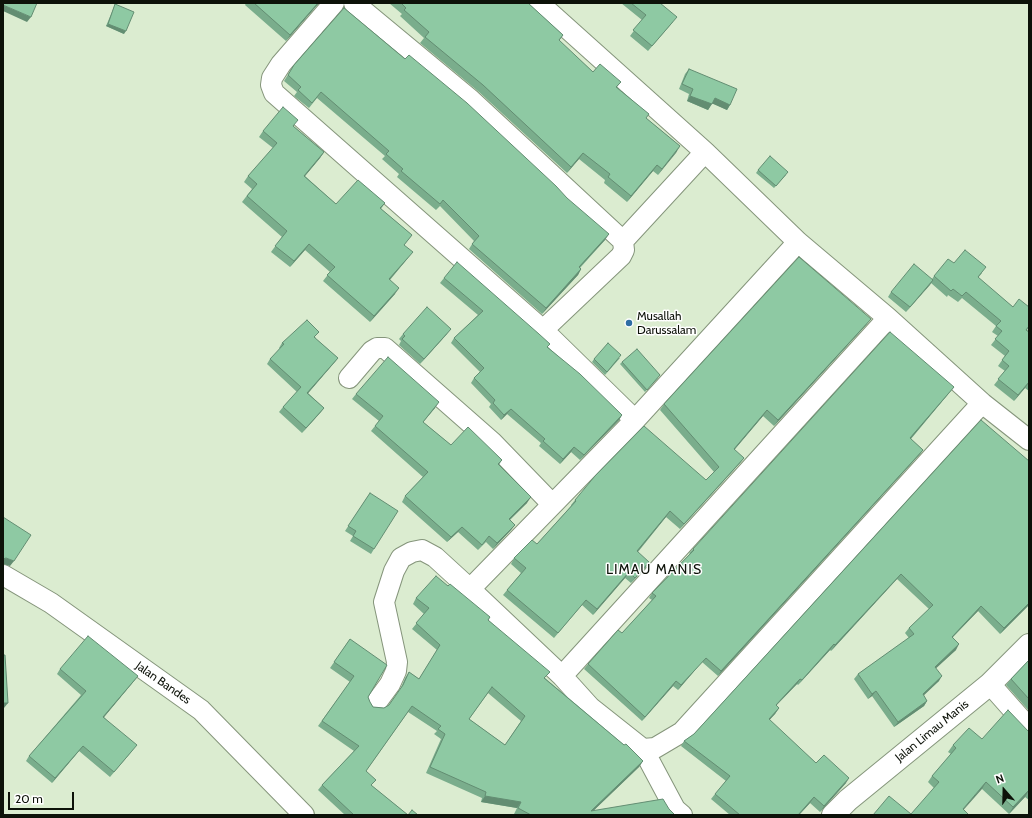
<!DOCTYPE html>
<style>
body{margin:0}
#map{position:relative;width:1032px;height:818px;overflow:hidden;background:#dbecd0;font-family:Cabin,sans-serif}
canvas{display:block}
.frame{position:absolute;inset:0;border:4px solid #0d1209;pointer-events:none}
.north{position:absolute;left:984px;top:770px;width:40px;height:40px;-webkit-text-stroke:3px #fff;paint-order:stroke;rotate:340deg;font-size:11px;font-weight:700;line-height:16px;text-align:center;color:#0d1209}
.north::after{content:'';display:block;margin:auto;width:14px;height:18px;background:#0d1209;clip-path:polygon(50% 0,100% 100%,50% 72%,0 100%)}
.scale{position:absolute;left:8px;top:792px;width:66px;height:18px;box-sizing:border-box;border:2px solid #0d1209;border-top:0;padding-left:5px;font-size:12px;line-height:14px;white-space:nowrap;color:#0d1209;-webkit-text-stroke:3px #fff;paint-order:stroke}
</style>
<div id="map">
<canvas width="1032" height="818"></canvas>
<div class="frame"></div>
<div class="north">N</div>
<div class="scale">20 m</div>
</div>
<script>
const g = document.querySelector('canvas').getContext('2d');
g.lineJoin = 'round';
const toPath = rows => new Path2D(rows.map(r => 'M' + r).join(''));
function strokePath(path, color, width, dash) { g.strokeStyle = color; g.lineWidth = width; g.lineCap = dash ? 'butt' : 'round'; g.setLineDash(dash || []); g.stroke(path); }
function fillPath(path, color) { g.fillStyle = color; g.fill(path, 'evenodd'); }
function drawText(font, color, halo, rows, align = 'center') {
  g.font = font + ' Cabin,sans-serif'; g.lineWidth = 3; g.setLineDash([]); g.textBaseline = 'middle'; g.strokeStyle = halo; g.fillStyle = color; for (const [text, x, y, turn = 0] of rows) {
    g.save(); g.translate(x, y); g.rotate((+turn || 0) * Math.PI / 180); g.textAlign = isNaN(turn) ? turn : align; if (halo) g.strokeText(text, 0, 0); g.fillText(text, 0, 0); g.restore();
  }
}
const minor = toPath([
 [334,3,281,64,272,78,271,85,274,93,543,330,635,420,798,242],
 [354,3,471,100,623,241,624,250,621,256,543,330],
 [539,3,705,152,798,242,888,318,982,403,1029,440],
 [623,241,705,152],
 [349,378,372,351,377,348,385,348,492,442,552,504],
 [3,575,51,603,201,710,304,815],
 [470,589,562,676,590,707,643,749,655,748,682,732,982,403],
 [562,676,888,318],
 [990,684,1029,728],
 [376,703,390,684,396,671,397,662,384,602,394,571,401,558,412,552,422,550,435,557,470,589,635,420],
 [643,749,675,809,682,815]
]);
const tertiary = toPath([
 [833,815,848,800,990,684,1029,645]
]);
strokePath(minor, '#85957b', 22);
strokePath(tertiary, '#85957b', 24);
strokePath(minor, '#fff', 20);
strokePath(tertiary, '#fff', 22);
fillPath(toPath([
 [246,3,319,3,286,41,245,5],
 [389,3,528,3,563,35,559,41,593,72,621,82,617,87,646,118,680,146,658,175,653,171,627,202,604,183,605,180,579,159,567,173,479,92,420,43,424,38,400,16,402,14],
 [621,3,660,3,673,22,648,51,630,36,642,20],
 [115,4,124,34,106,26,114,7],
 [294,65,567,198,605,240,580,268,581,269,578,275,542,314,469,249,474,241,440,206,436,210,397,177,399,174,382,159,385,156,317,98,309,108,294,96,297,92,284,81],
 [689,69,730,105,727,110,712,103,708,110,687,101,689,94,679,89,685,74],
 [293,126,324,152,320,158,305,176,336,204,385,203,381,209,412,235,404,245,408,258,390,280,395,294,370,322,323,281,330,272,305,250,290,267,271,252,282,237,242,202,252,189,244,182,248,176,273,148,259,137,263,131],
 [758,170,786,175,774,188,756,173],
 [954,263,982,273,978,278,1013,307,1029,307,1029,327,1027,330,1029,332,1029,391,1025,388,1014,401,994,385,1005,371,998,366,1005,356,991,345,998,336,992,332,996,326,962,298,958,302,948,295,947,297,931,283,906,312,888,297,891,292,932,279,934,276],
 [444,278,548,347,622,415,619,420,580,460,571,452,560,464,539,446,541,443,507,414,501,420,489,407,491,404,471,383,474,378,480,372,451,343,454,338,478,315,440,283],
 [867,324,774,426,763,416,734,450,744,458,740,463,680,529,666,517,638,552,646,567,631,583,625,578,593,615,582,605,554,638,503,595,521,573,511,564,514,558,537,544,571,506,571,505,575,500,706,480,714,472,660,410,664,404],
 [403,334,447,334,420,364,399,345,401,341,399,339],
 [316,337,315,338,338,358,334,363,308,393,324,408,320,413,302,433,279,412,283,407,297,392,267,364,270,359,280,349,279,348,282,343],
 [620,358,605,375,592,362,594,359],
 [622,362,658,378,645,392,620,364],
 [954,387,911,439,923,450,920,454,718,676,702,662,678,690,673,686,642,721,584,669,588,664,622,633,652,600,649,598,652,593,690,554,689,553,693,549],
 [356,394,435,408,423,422,451,445,502,460,499,465,527,503,510,520,515,525,511,530,493,549,486,542,478,550,458,532,447,542,402,502,405,496,423,477,371,431,379,421,352,399],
 [1029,461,1029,605,1000,634,978,611,953,637,956,650,935,668,939,681,923,695,927,701,924,706,894,727,872,696,868,699,854,679,858,674,909,638,905,633,909,628,929,609,897,579,831,651,830,650,798,685,797,684,776,705,779,708,775,714,769,720,816,763,846,783,820,812,810,803,799,815,730,815,711,799,715,794,726,781,681,746,684,741,694,734],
 [370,493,374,549,371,554,350,541,353,536,345,531],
 [448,586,490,617,488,620,545,678,643,761,639,767,593,811,669,809,675,815,516,815,514,814,517,808,481,802,482,798,426,773,441,739,434,734,437,731,408,712,366,771,372,786,408,815,345,815,318,790,322,785,354,751,318,726,350,682,330,668,350,639,368,697,370,702,373,707,384,708,389,705,400,690,405,678,409,672,419,679,437,650,412,629,424,614,413,604,416,598],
 [488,693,521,721,505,745,469,719],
 [1029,660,1029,711,1006,685,1011,679],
 [60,669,138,676,134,681,104,717,133,750,110,777,79,751,52,783,26,761,29,756,81,695,57,674],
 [1029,732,1029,800,1025,797,1009,814,982,789,934,788,928,782,932,776,951,754,948,752,953,745,982,739]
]), '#7aad8c');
fillPath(toPath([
 [318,3,319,3,286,41,290,35],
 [3,5,31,17,27,22,3,11],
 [108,24,126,31,124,34,106,26],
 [690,96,712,104,708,110,687,101],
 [715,98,730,105,727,110,711,103],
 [680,146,676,153,658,175,662,169],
 [324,152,320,158,300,182,304,176],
 [583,153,579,159,567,173,571,167],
 [657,165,653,171,627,202,631,196],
 [609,234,605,240,575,272,579,267],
 [309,244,305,250,290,267,294,261],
 [413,252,408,258,385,285,389,279],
 [581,269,578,275,542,314,546,308],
 [933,280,930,285,906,312,910,307],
 [399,288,395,294,370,322,374,316],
 [871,319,867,324,774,426,778,420],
 [451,329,447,334,420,364,424,359],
 [338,358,334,363,304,398,307,393],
 [1029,382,1025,388,1014,401,1018,395],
 [954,387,950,392,907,443,910,438],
 [439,402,435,408,419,427],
 [324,408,320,413,302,433,306,428],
 [511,409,507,414,501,420,504,415],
 [767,410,763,416,730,455,734,449],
 [622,415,619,420,580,460,584,455],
 [574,447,571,452,560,464,563,459],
 [923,450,920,454,718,676,721,671],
 [744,458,740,463,680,529,684,524],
 [531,497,527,503,505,524,509,519],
 [670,511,666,517,633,557,637,551],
 [515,525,511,530,493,549,497,543],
 [462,527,458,532,447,542,451,537],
 [6,558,14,561,10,566,3,564,3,559],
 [649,562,646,567,631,583,635,578],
 [629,572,625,578,593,615,597,609],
 [901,574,897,579,831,651,835,645],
 [1029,603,1029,605,1000,634,1004,628],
 [981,606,978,611,948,642,952,637],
 [834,644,830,650,798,685,802,680],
 [959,644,956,650,931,673,935,667],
 [706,658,702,662,678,690,681,685],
 [138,676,134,681,100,722,103,717],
 [942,676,939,681,919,700,923,694],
 [800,679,797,684,772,710,776,705],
 [676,681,673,686,642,721,645,717],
 [876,691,872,696,868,699,872,694],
 [927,701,924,706,894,727,898,722],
 [3,703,8,703,4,708,3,708],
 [779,708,775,714,765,725,769,719],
 [83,746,79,751,52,783,55,778],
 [643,761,639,767,589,815,591,811],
 [849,778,846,783,820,812,824,806],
 [986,782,982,789,959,815,963,809],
 [1029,790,1025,797,1009,814,1013,807],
 [485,796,521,802,517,808,481,802],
 [814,797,810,803,799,815,798,815]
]), '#638d72');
const building = toPath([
 [3,3,37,3,31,17,3,5,3,3],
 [254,3,318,3,290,35,254,3],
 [401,3,528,3,563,35,559,40,593,72,600,64,621,82,616,87,649,114,646,118,680,146,662,169,657,165,631,196,608,177,610,174,583,153,571,167,483,85,425,37,429,32,404,10,406,8,401,3],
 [631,3,660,3,677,17,652,46,633,30,646,15,631,3],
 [115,4,134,12,126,31,108,24,115,4],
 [344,8,405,59,409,55,467,103,556,186,567,198,609,234,579,267,581,269,546,308,472,244,479,236,443,200,440,204,401,171,403,169,386,154,389,151,321,92,312,103,298,90,301,87,288,75,294,65,344,8],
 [689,69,737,89,730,105,715,98,712,104,690,96,693,89,682,84,689,69],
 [283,107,298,120,293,126,324,152,304,176,336,204,358,180,385,203,380,208,412,235,404,245,413,252,389,279,399,288,374,316,327,275,335,267,309,244,294,261,275,246,287,231,247,196,257,184,248,176,277,143,263,131,283,107],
 [770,156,788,172,776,186,758,170,770,156],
 [965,250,986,267,978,277,1013,307,1019,299,1029,307,1029,326,1026,330,1029,332,1029,382,1018,395,998,379,1009,366,1002,360,1009,351,995,339,1002,331,996,326,1001,321,966,292,962,296,953,289,951,291,934,276,948,259,954,263,965,250],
 [799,257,871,319,778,420,767,410,734,449,744,458,684,524,670,511,637,551,649,562,635,578,629,572,597,609,586,600,558,633,507,590,526,568,514,558,532,540,537,544,576,501,575,500,595,476,644,426,706,480,719,467,664,404,799,257],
 [457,262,539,334,550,344,547,347,580,374,622,415,584,455,574,447,563,459,543,441,545,439,511,409,504,415,493,403,495,400,474,378,484,368,454,338,483,311,444,278,457,262],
 [914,264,933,280,910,307,891,292,914,264],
 [427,307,451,329,424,359,402,339,405,336,403,334,427,307],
 [307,320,319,332,314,337,338,358,307,393,324,408,306,428,283,407,301,387,270,359,284,344,282,343,307,320],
 [890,332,954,387,910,438,923,450,721,671,706,658,681,685,676,681,645,717,588,664,618,630,622,633,656,596,652,593,694,550,693,549,890,332],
 [608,343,621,355,607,372,594,359,608,343],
 [637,349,660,375,647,390,622,362,637,349],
 [388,357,439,402,423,422,451,445,468,427,502,460,498,464,531,497,509,519,515,525,497,543,489,536,482,545,462,527,451,537,405,496,428,472,375,426,383,416,356,394,388,357],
 [981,420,1029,461,1029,603,1004,628,981,606,952,637,959,644,935,667,942,676,923,694,927,701,898,722,876,691,872,694,858,674,914,634,909,628,933,605,901,574,835,645,834,644,802,680,800,679,776,705,779,708,769,719,816,763,824,755,849,778,824,806,814,797,798,815,740,815,715,794,730,776,684,741,694,734,981,420],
 [370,493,398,511,374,549,353,536,356,531,348,526,370,493],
 [3,517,31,535,14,561,6,558,3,559,3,517],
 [436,576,448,586,450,584,490,617,488,620,550,672,544,678,624,745,626,744,643,761,591,811,663,799,669,809,675,815,531,815,518,808,521,802,485,796,486,792,430,767,445,734,438,729,441,726,412,706,366,771,376,780,371,785,408,815,354,815,322,785,359,746,322,721,354,676,334,662,350,639,387,665,368,697,370,702,373,707,384,708,389,705,403,685,409,672,419,679,440,645,416,623,429,608,416,598,436,576],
 [492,687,525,716,505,745,469,719,492,687],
 [88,636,138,676,103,717,137,745,114,772,83,746,55,778,29,756,86,691,60,669,88,636],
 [3,655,5,655,8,703,3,703,3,655],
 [1029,660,1029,699,1011,679,1029,660],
 [1008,710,1029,732,1029,790,1013,807,986,782,963,809,969,815,873,815,889,796,911,814,939,782,932,776,956,748,953,745,969,728,982,739,1008,710],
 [412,810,418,815,408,815,412,810]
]);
fillPath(building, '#8ec9a3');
strokePath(building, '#638d72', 1);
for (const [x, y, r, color] of [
 [629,323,4,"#2e6da4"]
]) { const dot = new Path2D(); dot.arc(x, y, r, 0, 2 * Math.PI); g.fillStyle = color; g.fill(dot); strokePath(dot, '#fff', 1.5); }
drawText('12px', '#0d1209', '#fff', [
 ["Musallah",637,316],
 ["Darussalam",637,330]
], 'left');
drawText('12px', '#0d1209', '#fff', [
 ["Jalan Bandes",163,683,35],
 ["Jalan Limau Manis",932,731,-39]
]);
g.letterSpacing = '1px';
drawText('14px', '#0d1209', '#fff', [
 ["LIMAU MANIS",654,570]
]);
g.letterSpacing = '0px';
</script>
